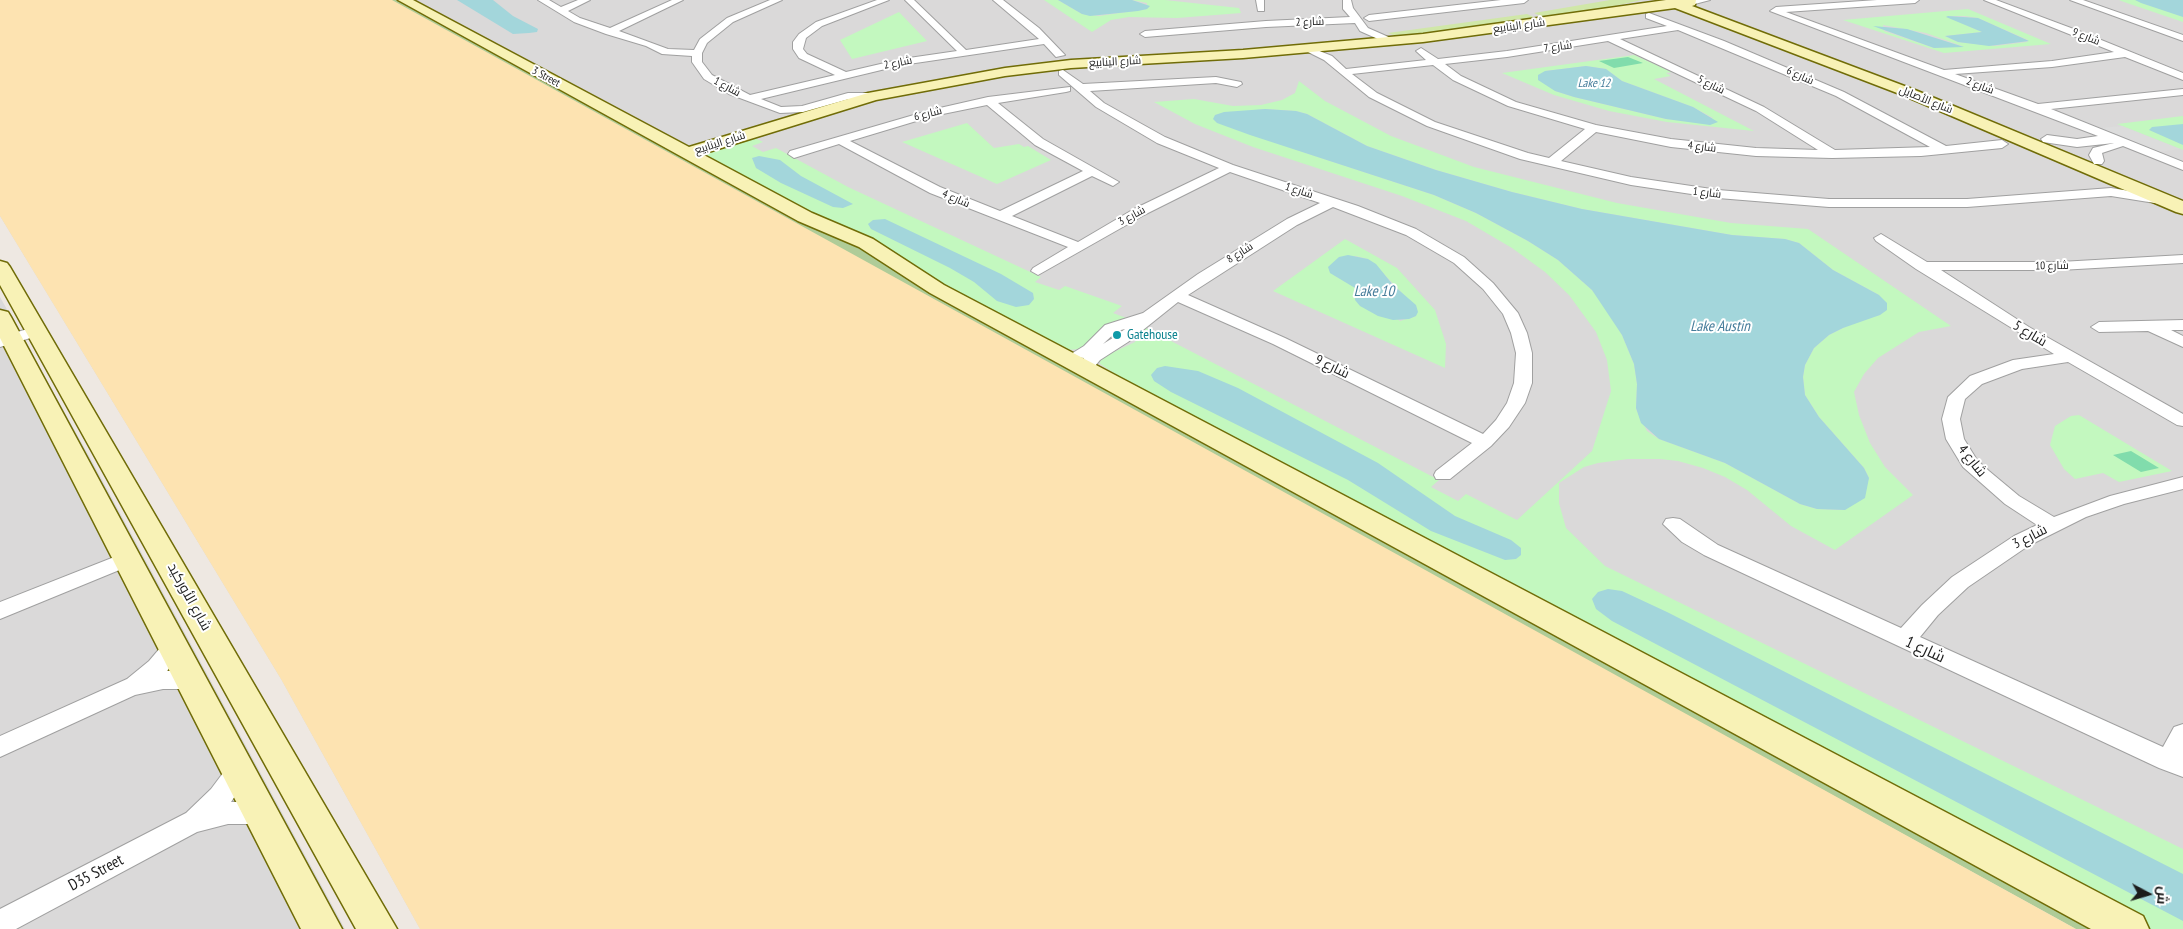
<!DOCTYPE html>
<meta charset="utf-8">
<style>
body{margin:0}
#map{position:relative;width:2183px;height:929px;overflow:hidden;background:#eee8e2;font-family:"PT Sans Narrow",Cairo,sans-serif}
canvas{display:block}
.north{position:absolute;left:2123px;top:869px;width:50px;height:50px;-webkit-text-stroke:4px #fff;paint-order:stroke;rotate:96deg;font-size:14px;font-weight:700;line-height:20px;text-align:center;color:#1c1c1c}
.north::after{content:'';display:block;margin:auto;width:18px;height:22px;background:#1c1c1c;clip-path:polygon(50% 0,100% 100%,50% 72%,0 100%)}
</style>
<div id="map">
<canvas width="2183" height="929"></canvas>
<div class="north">ش</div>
</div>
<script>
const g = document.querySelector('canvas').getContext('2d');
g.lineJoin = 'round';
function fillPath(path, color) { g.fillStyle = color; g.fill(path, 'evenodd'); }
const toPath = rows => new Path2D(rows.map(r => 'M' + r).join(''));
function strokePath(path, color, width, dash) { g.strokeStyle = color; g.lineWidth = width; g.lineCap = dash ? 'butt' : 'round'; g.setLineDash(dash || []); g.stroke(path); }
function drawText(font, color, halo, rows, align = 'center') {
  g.font = font + ' "PT Sans Narrow",Cairo,sans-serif'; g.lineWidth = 4; g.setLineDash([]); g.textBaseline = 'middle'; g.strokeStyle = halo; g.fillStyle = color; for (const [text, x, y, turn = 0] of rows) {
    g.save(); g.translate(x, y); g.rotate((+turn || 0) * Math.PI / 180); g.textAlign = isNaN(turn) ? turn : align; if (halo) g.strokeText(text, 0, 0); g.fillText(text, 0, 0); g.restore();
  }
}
fillPath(toPath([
 [0,0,2183,0,2183,929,420,929,281,679,0,216],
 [0,297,93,463,345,929,0,929]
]), '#dad9d9');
fillPath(toPath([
 [1610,0,1642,0,1578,14,1547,19,1534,13],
 [1527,14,1541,20,1399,37,1388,33]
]), '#d0e7a8');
fillPath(toPath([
 [385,0,404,0,2129,929,2076,929]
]), '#afcc98');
fillPath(toPath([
 [0,0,392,0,2076,929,420,929,281,679,0,216]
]), '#fde3b1');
fillPath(toPath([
 [1044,0,1058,0,1082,14,1099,16,1147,9,1147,3,1132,0,1165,0,1239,8,1241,13,1177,18,1129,17,1111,20,1092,32],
 [2119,0,2183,0,2183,22,2124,2],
 [1968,9,2051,44,1944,53,1843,20],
 [1946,16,1965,16,1978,18,2028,40,2027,42,1995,46,1958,42,1945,36,1982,32],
 [1883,25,1926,33,1962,46,1934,48,1884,31],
 [899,12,927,41,852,59,840,40],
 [1634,55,1672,72,1666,73,1671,76,1654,79,1754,131,1667,122,1609,111,1554,95,1502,73],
 [1586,66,1606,69,1622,81,1693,107,1713,118,1680,120,1666,119,1574,97,1555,91,1545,71],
 [1299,81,1325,101,1391,136,1474,167,1617,203,1731,223,1808,229,1951,326,1919,332,1878,358,1864,374,1854,392,1859,415,1870,443,1885,467,1913,495,1835,550,1791,526,1747,490,1725,477,1703,468,1678,461,1660,459,1628,459,1598,463,1584,467,1559,483,1559,503,1566,528,1605,566,2183,849,2183,929,2150,929,1167,407,1100,364,1099,359,1135,342,1144,327,1439,480,1431,487,1458,501,1466,494,1517,520,1592,451,1611,391,1607,360,1596,332,1569,295,1545,272,1512,248,1466,221,1402,196,1253,147,1195,124,1154,102,1194,99,1233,106,1261,105,1282,100,1295,93],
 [1265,109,1296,111,1307,114,1367,146,1436,170,1512,192,1582,209,1732,235,1785,239,1799,243,1833,270,1879,295,1880,315,1859,320,1829,335,1814,348,1805,365,1803,377,1805,395,1819,417,1864,468,1869,478,1845,510,1817,509,1800,504,1725,463,1659,439,1647,431,1636,409,1637,384,1634,364,1622,335,1609,312,1592,290,1558,260,1528,241,1476,213,1434,195,1303,152,1215,115],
 [2183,116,2183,150,2117,124],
 [967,123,994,148,1019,144,1024,147,1028,146,1051,160,997,184,902,142],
 [751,136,763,142,752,146,763,152,776,148,848,187,1041,277,1035,282,1059,290,1065,286,1122,306,1113,313,1129,319,1084,349,1063,350,702,154],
 [1345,239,1397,268,1435,310,1446,344,1445,368,1273,291],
 [1355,256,1368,259,1382,272,1402,293,1416,316,1400,321,1352,284,1335,276],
 [2079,415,2172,471,2119,482,2103,473,2075,479,2064,469,2050,445,2055,426,2071,416]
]), '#c3f8bf');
fillPath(toPath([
 [1628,57,1643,63,1614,68,1599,61],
 [2131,451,2159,468,2141,472,2113,455]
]), '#81dcac');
fillPath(toPath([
 [2122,126,2180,149,2159,152,2101,128]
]), '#dcdcdc');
fillPath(toPath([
 [457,0,493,0,513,16,538,29,537,32,529,33,513,34],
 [1058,0,1132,0,1150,6,1147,9,1138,11,1090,16,1082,14],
 [2135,0,2183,0,2183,17,2141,3],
 [1948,16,1978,18,2029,41,1989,46,1958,42,1945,36,1982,32,1946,17],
 [1873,26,1907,29,1964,47,1934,48],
 [1586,66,1606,69,1622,81,1693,107,1718,122,1710,125,1666,119,1574,97,1555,91,1538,80,1538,75,1545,71],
 [1265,109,1296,111,1307,114,1367,146,1436,170,1512,192,1582,209,1732,235,1785,239,1799,243,1833,270,1879,295,1887,303,1887,310,1880,315,1843,328,1829,335,1814,348,1805,365,1803,377,1805,395,1819,417,1864,468,1869,478,1865,498,1845,510,1817,509,1800,504,1725,463,1659,439,1641,423,1636,408,1637,384,1634,364,1622,335,1592,290,1558,260,1528,241,1476,213,1434,195,1250,135,1217,123,1213,119,1215,115,1224,112],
 [2183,124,2183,145,2149,130,2152,127],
 [759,156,780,160,801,176,853,204,843,208,833,207,781,183,756,168,752,158],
 [885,219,1001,274,1033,293,1034,299,1029,305,1016,307,997,301,974,282,950,268,871,229,868,224,873,220],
 [1348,255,1368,259,1376,264,1393,285,1416,305,1418,312,1416,316,1409,319,1393,320,1378,316,1360,306,1355,300,1355,288,1330,273,1328,267,1339,257],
 [1165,366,1198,371,1238,388,1378,463,1455,516,1511,540,1521,548,1521,555,1516,559,1505,560,1431,531,1348,480,1171,392,1154,381,1151,375,1157,368],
 [1608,589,1622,591,1667,612,2183,874,2183,921,1612,621,1596,609,1592,599,1598,592]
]), '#a3d6db');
const street = toPath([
 [538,0,549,0,561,7,578,0,590,0,568,11,580,18,610,28,672,0,683,0,619,31,668,49,694,50,700,39,727,18,770,0,782,0,733,22,707,43,702,53,702,62,712,75,750,95,835,75,799,58,793,49,793,42,799,34,816,22,877,0,889,0,822,26,806,38,803,49,807,54,846,72,902,59,957,51,905,0,914,0,966,50,1039,39,993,0,1003,0,1039,28,1065,55,1056,57,1044,44,902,65,761,99,781,107,802,106,848,93,873,93,879,96,873,99,849,99,803,112,780,113,729,94,704,79,692,62,692,56,662,54,646,46,606,34,574,22,538,0],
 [1256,0,1264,0,1264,11,1258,11,1256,0],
 [1343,0,1351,0,1353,8,1368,28,1393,39,1393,43,1387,43,1360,31,1355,23,1266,27,1145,37,1140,34,1145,31,1266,21,1350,17,1343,9,1343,0],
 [1501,0,1528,0,1524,3,1369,21,1364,18,1369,15,1501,0],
 [1688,0,1710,0,1691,5,1686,2,1688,0],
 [1877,0,1919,0,1915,3,1786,12,1944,70,2052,61,2114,52,1984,0,1996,0,2079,31,2183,73,2183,80,2125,57,2052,67,1955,74,2038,104,2183,89,2183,95,2051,109,2183,162,2183,170,2123,146,2102,153,2104,161,2102,164,2094,164,2089,155,2093,148,2114,143,2077,147,2043,142,2041,139,2047,135,2077,139,2098,136,1770,11,1776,7,1877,0],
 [2070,0,2083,0,2183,35,2183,41,2070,0],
 [1649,13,1724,41,1844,92,1946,146,2002,140,2008,144,2002,148,1921,156,1832,158,1756,156,1671,147,1596,132,1561,161,1631,177,1718,190,1829,199,1967,199,2111,188,2161,196,2168,200,2161,204,2111,196,1967,207,1829,207,1718,198,1631,185,1520,159,1427,126,1369,97,1324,60,1302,49,1307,46,1332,56,1346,69,1426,60,1416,51,1421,48,1438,59,1507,51,1667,26,1646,18,1646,14,1649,13],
 [1678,30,1836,96,1930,147,1835,150,1764,107,1620,39,1678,30],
 [1608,41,1756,111,1818,150,1756,148,1671,139,1596,125,1516,102,1461,76,1445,64,1507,57,1608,41],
 [1433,65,1453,80,1508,106,1585,129,1549,158,1528,153,1435,122,1377,93,1352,74,1433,65],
 [1063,70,1083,84,1216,77,1241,82,1242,84,1237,87,1216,83,1090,91,1104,103,1165,137,1233,165,1358,206,1416,229,1464,257,1493,283,1518,313,1527,333,1532,353,1532,383,1525,403,1509,427,1491,446,1450,479,1436,479,1434,475,1436,471,1472,443,1273,344,1178,302,1128,342,1100,360,1090,372,1084,373,1078,372,1076,368,1084,358,1073,357,1071,354,1084,346,1105,325,1143,313,1198,274,1287,219,1320,203,1230,172,1144,215,1038,275,1031,271,1033,268,1068,247,930,193,839,144,794,158,788,154,790,151,931,110,988,97,1070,87,1070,91,1066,92,998,103,1043,139,1119,182,1113,186,1092,176,1012,216,1078,242,1134,209,1219,168,1157,143,1096,107,1059,75,1059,71,1063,70],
 [987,105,1035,145,1083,171,1000,211,940,187,850,141,933,116,987,105],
 [1333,207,1406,235,1454,263,1483,289,1503,314,1511,333,1516,353,1514,383,1507,403,1496,420,1483,434,1285,338,1188,295,1297,225,1333,207],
 [1125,329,1116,336,1103,344,1117,331,1125,329],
 [1881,234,1927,262,2060,262,2183,255,2183,263,2060,270,1941,270,2029,327,2183,414,2183,426,2177,425,2068,362,2022,369,1982,384,1965,399,1960,419,1964,439,1977,460,1989,471,2019,496,2054,517,2110,496,2183,477,2183,489,2124,504,2086,517,2028,546,1968,587,1938,615,1920,637,2163,747,2174,727,2183,724,2183,777,2159,768,1704,555,1682,542,1663,524,1666,519,1673,518,1680,519,1718,545,1901,628,1922,605,1952,577,2014,536,2037,525,2005,504,1963,467,1946,439,1942,419,1948,397,1970,376,2013,360,2054,354,1916,269,1876,241,1874,238,1881,234],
 [2183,320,2183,330,2171,330,2183,336,2183,347,2148,331,2099,332,2091,327,2099,322,2183,320],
 [38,326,46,331,44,334,0,347,0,337,38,326],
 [127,552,134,554,137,559,134,564,0,619,0,602,127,552],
 [174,639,182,641,185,647,167,671,192,671,200,674,204,680,200,686,192,689,163,689,135,695,0,757,0,736,127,679,149,661,166,641,174,639],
 [238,762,247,765,251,772,231,802,261,802,270,805,274,813,270,821,261,824,228,824,197,832,16,929,0,929,0,909,186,813,211,789,229,765,238,762]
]);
const secondary = toPath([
 [398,0,413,0,689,147,868,93,1005,68,1071,60,1243,50,1423,34,1666,0,1696,0,1695,5,1692,6,1915,90,2183,201,2183,214,2176,212,1905,96,1675,8,1423,42,1243,58,1071,68,1005,76,876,100,702,154,812,213,873,239,944,285,2143,916,2149,929,2091,929,930,293,859,247,798,221,398,0],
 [0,261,7,263,10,267,397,929,356,929,0,285,0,261],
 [0,310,8,312,11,317,342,929,301,929,0,338,0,310]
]);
strokePath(street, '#a0a0a0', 2);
strokePath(secondary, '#706c07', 3);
fillPath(street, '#fff');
fillPath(secondary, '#f8f2b6');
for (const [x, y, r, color] of [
 [1117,335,5,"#0f9aa8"]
]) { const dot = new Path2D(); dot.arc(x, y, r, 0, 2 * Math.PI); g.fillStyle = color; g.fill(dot); strokePath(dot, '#fff', 2); }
drawText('11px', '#1c1c1c', '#fff', [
 ["شارع 2",1310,22,-2],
 ["شارع الينابيع",1519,26,-8],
 ["شارع 9",2086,37,22],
 ["شارع 7",1558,47,-8],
 ["شارع الينابيع",1115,62,-3],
 ["شارع 2",898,63,-11],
 ["شارع 6",1800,76,24],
 ["3 Street",546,77,28],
 ["شارع 5",1711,85,26],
 ["شارع 2",1980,86,21],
 ["شارع 1",727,87,28],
 ["شارع الأصايل",1926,100,22],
 ["شارع 6",928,114,-14],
 ["شارع الينابيع",720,143,-18],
 ["شارع 4",1702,147,7],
 ["شارع 1",1299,191,18],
 ["شارع 1",1707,193,7],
 ["شارع 4",956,199,23],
 ["شارع 3",1132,216,-28],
 ["شارع 8",1240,253,-32],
 ["شارع 10",2052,266,-1]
]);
drawText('italic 12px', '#457c9a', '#fff', [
 ["Lake 12",1594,84]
]);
drawText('14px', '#1c1c1c', '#fff', [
 ["شارع 5",2030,334,31],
 ["شارع 9",1332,367,26],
 ["شارع 4",1972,461,51],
 ["شارع 3",2030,537,-27],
 ["شارع الأوركيد",189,597,61]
]);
drawText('14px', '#0d838f', '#fff', [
 ["Gatehouse",1127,335]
], 'left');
drawText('italic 15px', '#457c9a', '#fff', [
 ["Lake 10",1374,292],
 ["Lake Austin",1720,327]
]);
drawText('16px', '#1c1c1c', '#fff', [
 ["شارع 1",1925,650,25],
 ["D35 Street",96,873,-28]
]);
</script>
